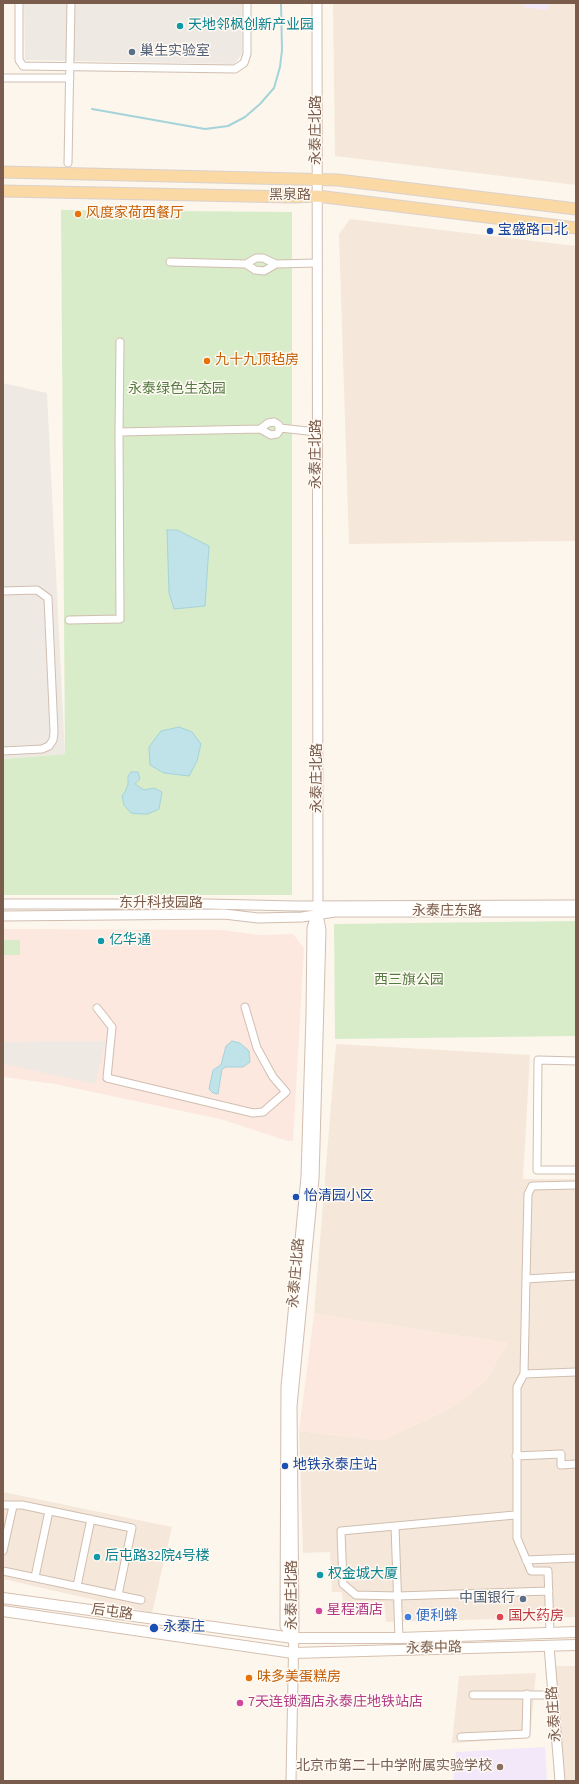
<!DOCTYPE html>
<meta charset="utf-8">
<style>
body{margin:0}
#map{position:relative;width:579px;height:1784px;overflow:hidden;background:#fdf6ec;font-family:"Source Sans 3",sans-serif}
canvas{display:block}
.frame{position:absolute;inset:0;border:4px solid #7a5c4d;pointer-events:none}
</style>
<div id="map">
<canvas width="579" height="1784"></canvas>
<div class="frame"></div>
</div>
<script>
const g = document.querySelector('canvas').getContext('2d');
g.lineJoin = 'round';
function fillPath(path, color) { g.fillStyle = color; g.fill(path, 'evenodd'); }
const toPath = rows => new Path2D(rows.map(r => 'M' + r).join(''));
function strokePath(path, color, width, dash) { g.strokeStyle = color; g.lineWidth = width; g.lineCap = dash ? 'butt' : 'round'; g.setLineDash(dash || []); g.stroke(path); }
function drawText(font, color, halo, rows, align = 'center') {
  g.font = font + ' "Source Sans 3","Noto Sans SC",sans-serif'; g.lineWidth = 3; g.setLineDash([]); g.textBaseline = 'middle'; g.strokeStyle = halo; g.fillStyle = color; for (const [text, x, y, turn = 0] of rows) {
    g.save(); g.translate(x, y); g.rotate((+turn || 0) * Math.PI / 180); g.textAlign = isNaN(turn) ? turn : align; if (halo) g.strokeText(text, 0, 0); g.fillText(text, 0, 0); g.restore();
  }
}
fillPath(toPath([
 [333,3,576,3,576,185,335,156],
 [350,219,576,246,576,541,349,544,339,234],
 [336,1044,530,1055,523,1179,576,1179,576,1617,386,1622,384,1602,343,1603,342,1592,332,1592,330,1552,303,1553,299,1431,382,1440,451,1408,486,1380,507,1343,314,1314],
 [3,1492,172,1527,152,1613,3,1579],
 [551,1666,576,1666,576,1781,562,1781],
 [536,1673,530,1738,452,1743,459,1676]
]), '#f5e8da');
fillPath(toPath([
 [3,929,223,930,258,935,293,934,304,948,293,1141,288,1141,220,1119,55,1084,3,1077],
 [314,1314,507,1343,486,1380,451,1408,382,1440,299,1431]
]), '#fde8e0');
fillPath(toPath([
 [24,3,242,3,242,54,234,64,25,60],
 [3,383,47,393,65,754,3,759],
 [106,1041,95,1084,3,1064,3,1042]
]), '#efe9e4');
fillPath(toPath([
 [525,3,548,3,547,10,524,7],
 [545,1747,547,1781,453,1781,456,1752]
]), '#f3e8fa');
fillPath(toPath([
 [61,210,292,212,292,895,4,895,3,759,65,754],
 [576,921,576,1036,335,1039,334,924],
 [3,940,20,940,20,955,3,955]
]), '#d8ecc9');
const water = toPath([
 [167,530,177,530,209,546,205,606,174,609,169,593,167,530],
 [179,727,192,732,201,744,197,761,189,776,164,773,150,765,149,747,161,731,179,727],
 [131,772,138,772,140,779,135,784,144,790,154,788,162,792,159,809,148,814,141,814,131,813,124,805,122,796,125,792,128,784,128,776,131,772],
 [232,1041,240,1043,249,1051,250,1062,243,1067,226,1067,222,1069,218,1094,213,1093,209,1089,213,1070,221,1065,226,1046,232,1041]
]);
fillPath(water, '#bfe3e8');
strokePath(water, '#a5d3da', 1);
strokePath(toPath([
 [92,109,205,129,228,126,245,117,260,104,274,88,280,67,282,50,281,3]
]), '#a5d3da', 2);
const minor = toPath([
 [19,3,19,60,23,66,235,69,244,63,247,54,247,3],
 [3,78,70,78],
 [68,163,71,3],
 [170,262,246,264],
 [276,264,264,271,255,270,246,264,256,258,263,258,276,264,317,263],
 [120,342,119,432,260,429],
 [274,422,279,425,279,431,277,434,271,435,260,429,268,423,274,422],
 [280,428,317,432],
 [3,591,37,590,48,598,54,732,53,740,49,746,42,749,3,751],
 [69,620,120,619,119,432],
 [97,1008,112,1027,107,1078,253,1113,263,1112,286,1092,273,1077,257,1048,245,1007],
 [576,1061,538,1060,537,1170,576,1170],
 [526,1279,528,1194,532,1186,576,1185],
 [524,1374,526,1279,576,1276],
 [516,1456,561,1454,561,1465,576,1464],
 [3,1505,22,1505,132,1528,118,1595],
 [515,1515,341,1531,343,1584,356,1595,398,1596,549,1591],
 [395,1526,399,1638],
 [3,1551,13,1506],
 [526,1560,576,1558],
 [3,1571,141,1600],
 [35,1577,49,1511],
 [77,1586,91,1519],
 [550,1633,548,1571,531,1571,517,1538,517,1387,524,1374,576,1372],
 [473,1695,553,1695],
 [461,1737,526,1734,527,1694]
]);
const tertiary = toPath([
 [3,904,207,904,296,906,576,905],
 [3,916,224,914,258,918,302,917,335,912,576,912],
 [293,1638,285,1626,286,1387,306,1177,311,1015,312,928,317,912],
 [549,1646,560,1781],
 [291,1781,294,1626,292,1406,314,1179,321,930,318,915,317,3]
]);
const secondary = toPath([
 [3,1598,293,1638,399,1638,576,1632],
 [3,1611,293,1653,576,1645]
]);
const primary = toPath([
 [3,172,338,180,576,209],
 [3,191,294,197,317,196,576,228]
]);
strokePath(minor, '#d1beb0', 9);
strokePath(tertiary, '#d1beb0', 11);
strokePath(secondary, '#d6c0b0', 12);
strokePath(primary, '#dad1cd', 13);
strokePath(minor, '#fff', 7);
strokePath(tertiary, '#fff', 9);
strokePath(secondary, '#fff', 10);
strokePath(primary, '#fbd9a5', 11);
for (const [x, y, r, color] of [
 [180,26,4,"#0f9aa8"],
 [132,52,4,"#5c6f8a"],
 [78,214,4,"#e8710a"],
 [490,231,4,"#1a4fb4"],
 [207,361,4,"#e8710a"],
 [101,941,4,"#0f9aa8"],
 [296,1197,4,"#1a4fb4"],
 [285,1466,4,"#1a4fb4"],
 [97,1557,4,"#0f9aa8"],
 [320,1575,4,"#0f9aa8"],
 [523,1599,4,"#5c6f8a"],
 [319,1611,4,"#d1479c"],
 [408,1617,4,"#3f7fe0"],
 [500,1617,4,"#e0444e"],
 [154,1628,5,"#1a4fb4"],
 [249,1678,4,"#e8710a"],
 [240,1703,4,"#d1479c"],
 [500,1767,4,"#8d6e63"]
]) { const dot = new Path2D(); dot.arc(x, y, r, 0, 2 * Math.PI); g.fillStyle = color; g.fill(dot); strokePath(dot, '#fffaf3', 1.5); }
drawText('14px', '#0d838f', '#fffaf3', [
 ["天地邻枫创新产业园",188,26],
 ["亿华通",109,941],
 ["后屯路32院4号楼",105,1557],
 ["权金城大厦",328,1575]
], 'left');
drawText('14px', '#4e5e75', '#fffaf3', [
 ["巢生实验室",140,52],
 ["中国银行",515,1599,"right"]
], 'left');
drawText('14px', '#7a5c4d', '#fffaf3', [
 ["永泰庄北路",317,130,-90],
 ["黑泉路",290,196],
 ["永泰庄北路",317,454,-90],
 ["永泰庄北路",318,778,-90],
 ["东升科技园路",161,904],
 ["永泰庄东路",447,912],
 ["永泰庄北路",297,1273,-85],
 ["永泰庄北路",293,1595,-90],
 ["后屯路",112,1613,8],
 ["永泰中路",434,1649,-1],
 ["永泰庄路",555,1714,-94]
]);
drawText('14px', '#c56008', '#fffaf3', [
 ["风度家荷西餐厅",86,214],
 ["九十九顶毡房",215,361],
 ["味多美蛋糕房",257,1678]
], 'left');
drawText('14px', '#164399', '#fffaf3', [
 ["宝盛路口北",498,231],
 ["怡清园小区",304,1197],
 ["地铁永泰庄站",293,1466],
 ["永泰庄",163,1628]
], 'left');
drawText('14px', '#537a41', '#fffaf3', [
 ["永泰绿色生态园",177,390],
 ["西三旗公园",409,981]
]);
drawText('14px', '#b23c85', '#fffaf3', [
 ["星程酒店",327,1611],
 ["7天连锁酒店永泰庄地铁站店",248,1703]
], 'left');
drawText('14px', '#366cbe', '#fffaf3', [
 ["便利蜂",416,1617]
], 'left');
drawText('14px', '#be3a42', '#fffaf3', [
 ["国大药房",508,1617]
], 'left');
drawText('14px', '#785e54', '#fffaf3', [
 ["北京市第二十中学附属实验学校",492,1767]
], 'right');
</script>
